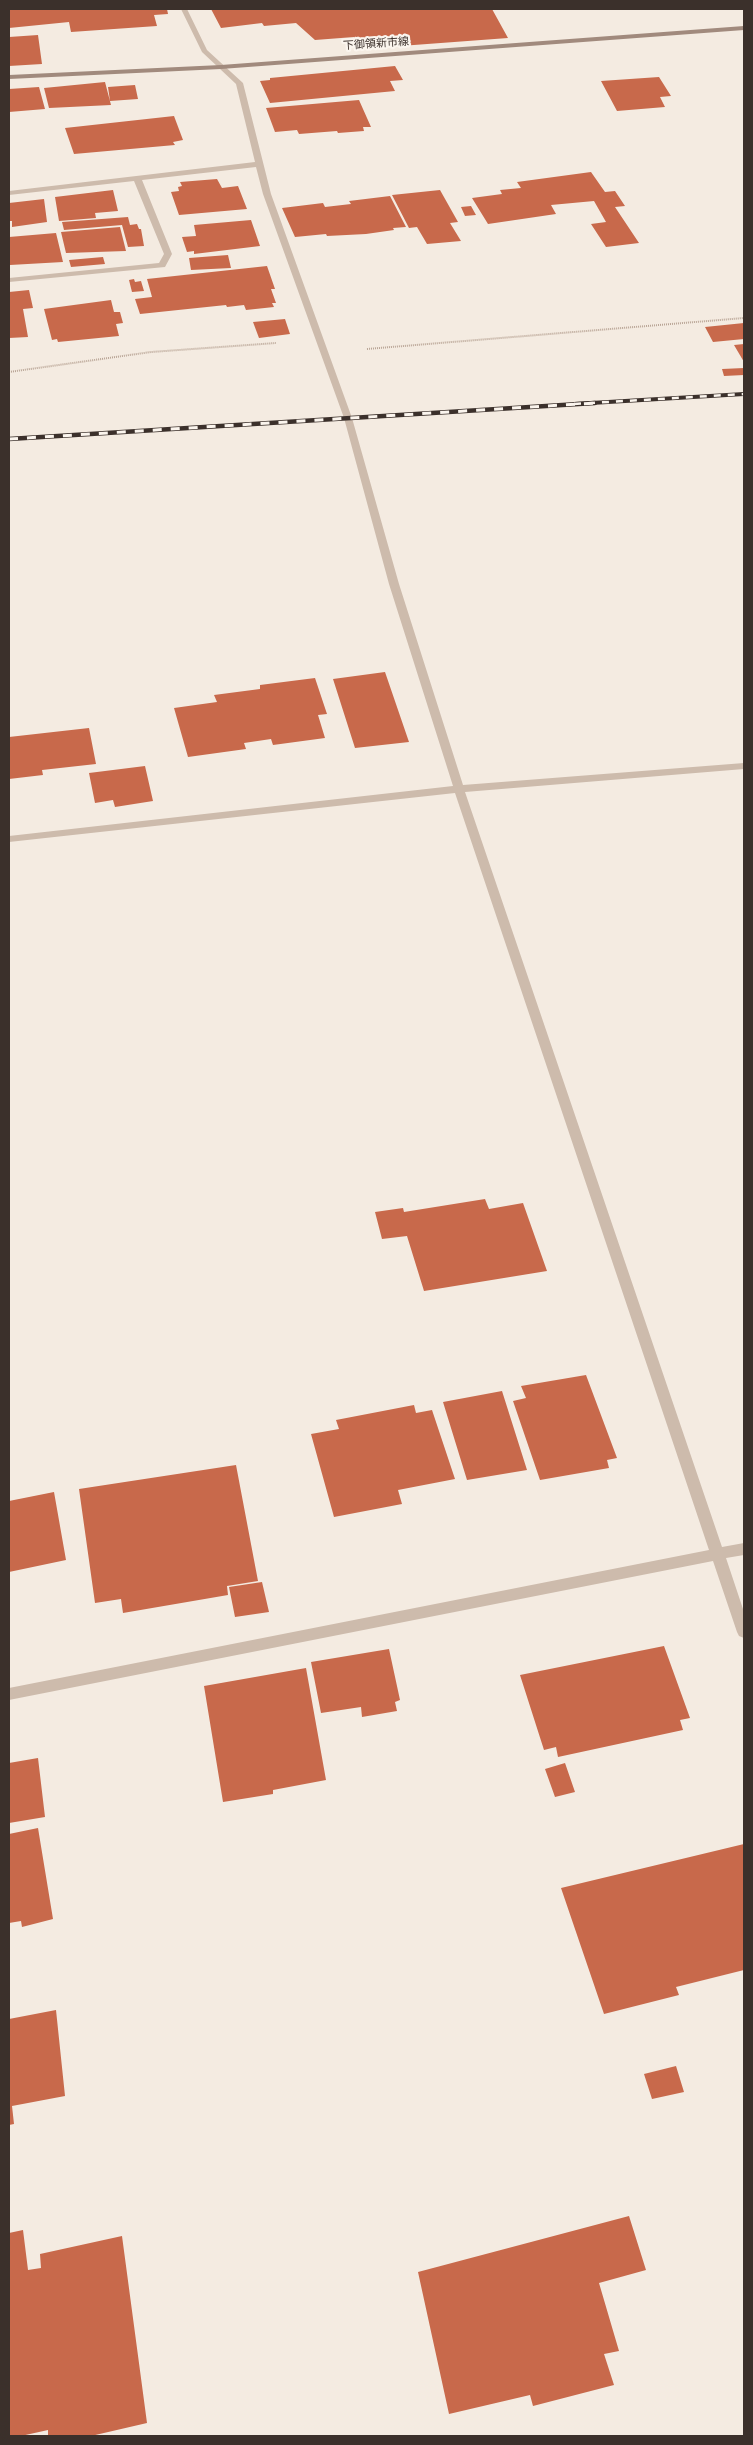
<!DOCTYPE html>
<meta charset="utf-8">
<style>
body{margin:0}
#map{position:relative;width:753px;height:2445px;overflow:hidden;background:#f4ebe1;font-family:Arial,sans-serif}
canvas{display:block}
.frame{position:absolute;inset:0;border:10px solid #3b302b;pointer-events:none}
</style>
<div id="map">
<canvas width="753" height="2445"></canvas>
<div class="frame"></div>
</div>
<script>
const g = document.querySelector('canvas').getContext('2d');
g.lineJoin = 'round';
function fillPath(path, color) { g.fillStyle = color; g.fill(path, 'evenodd'); }
const toPath = rows => new Path2D(rows.map(r => 'M' + r).join(''));
function strokePath(path, color, width, dash) { g.strokeStyle = color; g.lineWidth = width; g.lineCap = dash ? 'butt' : 'round'; g.setLineDash(dash || []); g.stroke(path); }
function drawText(font, color, halo, rows, align = 'center') {
  g.font = font + ' Arial,"Noto Sans JP",sans-serif'; g.lineWidth = 4.5; g.setLineDash([]); g.textBaseline = 'middle'; g.strokeStyle = halo; g.fillStyle = color; for (const [text, x, y, turn = 0] of rows) {
    g.save(); g.translate(x, y); g.rotate((+turn || 0) * Math.PI / 180); g.textAlign = isNaN(turn) ? turn : align; if (halo) g.strokeText(text, 0, 0); g.fillText(text, 0, 0); g.restore();
  }
}
fillPath(toPath([
 [9,9,167,9,168,14,154,15,157,26,71,32,69,22,9,28],
 [211,9,492,9,508,38,360,49,354,37,315,40,296,23,264,26,262,23,221,28],
 [38,35,42,64,9,66,9,37],
 [395,66,403,80,390,81,395,91,270,103,260,81,270,80,270,78],
 [659,77,671,96,660,97,665,107,617,111,601,81],
 [105,82,111,105,49,108,44,88],
 [135,85,138,99,110,101,108,87],
 [39,87,45,109,9,112,9,89],
 [359,100,371,127,363,127,364,131,338,133,337,131,299,134,297,130,275,132,266,108],
 [174,116,183,140,173,142,175,145,74,154,65,128],
 [591,172,605,192,615,191,625,206,615,207,639,243,606,247,591,224,606,222,594,201,551,205,556,214,488,224,472,198,502,194,500,190,521,188,517,182],
 [217,179,222,188,238,186,247,209,179,215,171,192,179,191,178,187,182,186,180,182],
 [113,190,118,211,95,213,96,218,59,221,55,197],
 [440,190,458,222,450,223,461,241,427,244,417,227,409,228,392,195],
 [390,196,406,227,393,228,394,230,366,234,327,236,326,234,295,237,282,208,323,203,325,207,351,204,349,201],
 [44,199,47,222,12,227,12,221,9,221,9,203],
 [471,206,476,215,465,216,461,207],
 [128,217,130,225,137,224,139,229,141,229,144,246,128,247,122,225,64,230,62,222],
 [251,220,260,246,194,254,194,251,187,252,182,237,196,236,194,225],
 [120,227,126,251,66,253,61,232],
 [56,233,63,262,10,265,9,237],
 [228,255,231,268,191,270,189,258],
 [103,257,105,264,71,267,69,260],
 [267,266,275,289,271,289,276,303,272,303,274,307,246,310,244,305,227,307,226,305,140,314,135,299,152,297,147,279],
 [134,279,135,282,141,281,144,291,132,292,129,280],
 [29,290,33,308,23,309,28,337,9,338,9,292],
 [111,300,114,312,120,312,123,323,116,324,119,336,58,342,57,339,52,340,44,309],
 [285,319,290,334,259,338,253,322],
 [744,323,744,339,713,342,705,327],
 [744,344,744,362,734,345],
 [744,368,744,375,724,376,722,369],
 [385,672,409,742,355,748,333,679],
 [315,678,327,714,318,715,325,738,273,745,271,739,244,743,246,749,188,757,174,708,217,702,214,695,260,689,260,685],
 [89,728,96,764,42,770,43,775,9,779,9,737],
 [145,766,153,801,115,807,113,800,95,803,89,773],
 [485,1199,489,1209,523,1203,547,1271,424,1291,407,1236,382,1239,375,1212,403,1208,404,1212],
 [586,1375,617,1458,607,1460,609,1468,540,1480,513,1401,526,1398,521,1386],
 [502,1391,527,1470,467,1480,443,1402],
 [414,1405,416,1413,432,1410,455,1479,398,1490,402,1504,334,1517,311,1434,339,1429,336,1420],
 [236,1465,258,1581,227,1586,228,1595,123,1613,121,1599,95,1603,79,1489],
 [54,1492,66,1560,9,1572,9,1501],
 [262,1582,269,1612,235,1617,229,1587],
 [664,1646,690,1718,680,1720,683,1730,558,1757,556,1747,544,1750,520,1675],
 [389,1649,400,1700,395,1702,397,1711,362,1717,361,1707,321,1713,311,1662],
 [306,1668,326,1780,273,1790,273,1794,223,1802,204,1686],
 [38,1758,45,1817,9,1823,9,1763],
 [565,1763,575,1792,555,1797,545,1769],
 [38,1828,53,1919,22,1927,21,1921,9,1923,9,1834],
 [744,1844,744,1970,676,1987,679,1995,604,2014,561,1888],
 [56,2010,65,2096,12,2106,14,2124,9,2125,9,2019],
 [676,2066,684,2092,652,2099,644,2074],
 [629,2216,646,2270,599,2283,619,2351,604,2354,614,2385,533,2406,530,2395,449,2414,418,2272],
 [23,2230,28,2270,41,2268,40,2254,122,2236,147,2423,91,2436,48,2436,48,2430,21,2436,9,2436,9,2233]
]), '#c8694b');
strokePath(toPath([
 [367,349,744,318],
 [9,372,151,352,276,343]
]), '#b9a596', 2, [1, 1]);
fillPath(toPath([
 [181,9,187,9,207,50,243,83,271,194,352,418,399,584,463,785,744,763,744,769,465,792,722,1547,744,1543,744,1555,726,1558,744,1612,744,1638,739,1636,737,1632,713,1561,9,1700,9,1688,709,1550,455,793,9,842,9,836,453,786,389,584,344,418,263,194,256,167,142,180,172,254,165,267,9,282,9,278,159,263,164,254,134,181,9,195,9,191,255,162,236,84,202,52,181,9]
]), '#cdbbac');
fillPath(toPath([
 [744,26,744,30,221,69,9,79,9,75,221,65,744,26]
]), '#a18a7d');
const railFar1 = toPath([
 [574,404,744,394]
]);
const rail = toPath([
 [9,439,595,403]
]);
strokePath(railFar1, '#3b302b', 4);
strokePath(rail, '#3b302b', 4.5);
strokePath(railFar1, '#fbf5ee', 2.5, [7]);
strokePath(rail, '#fbf5ee', 3, [9]);
drawText('11px', '#3b302b', '#fbf5ee', [
 ["下御領新市線",376,44,-4]
]);
</script>
